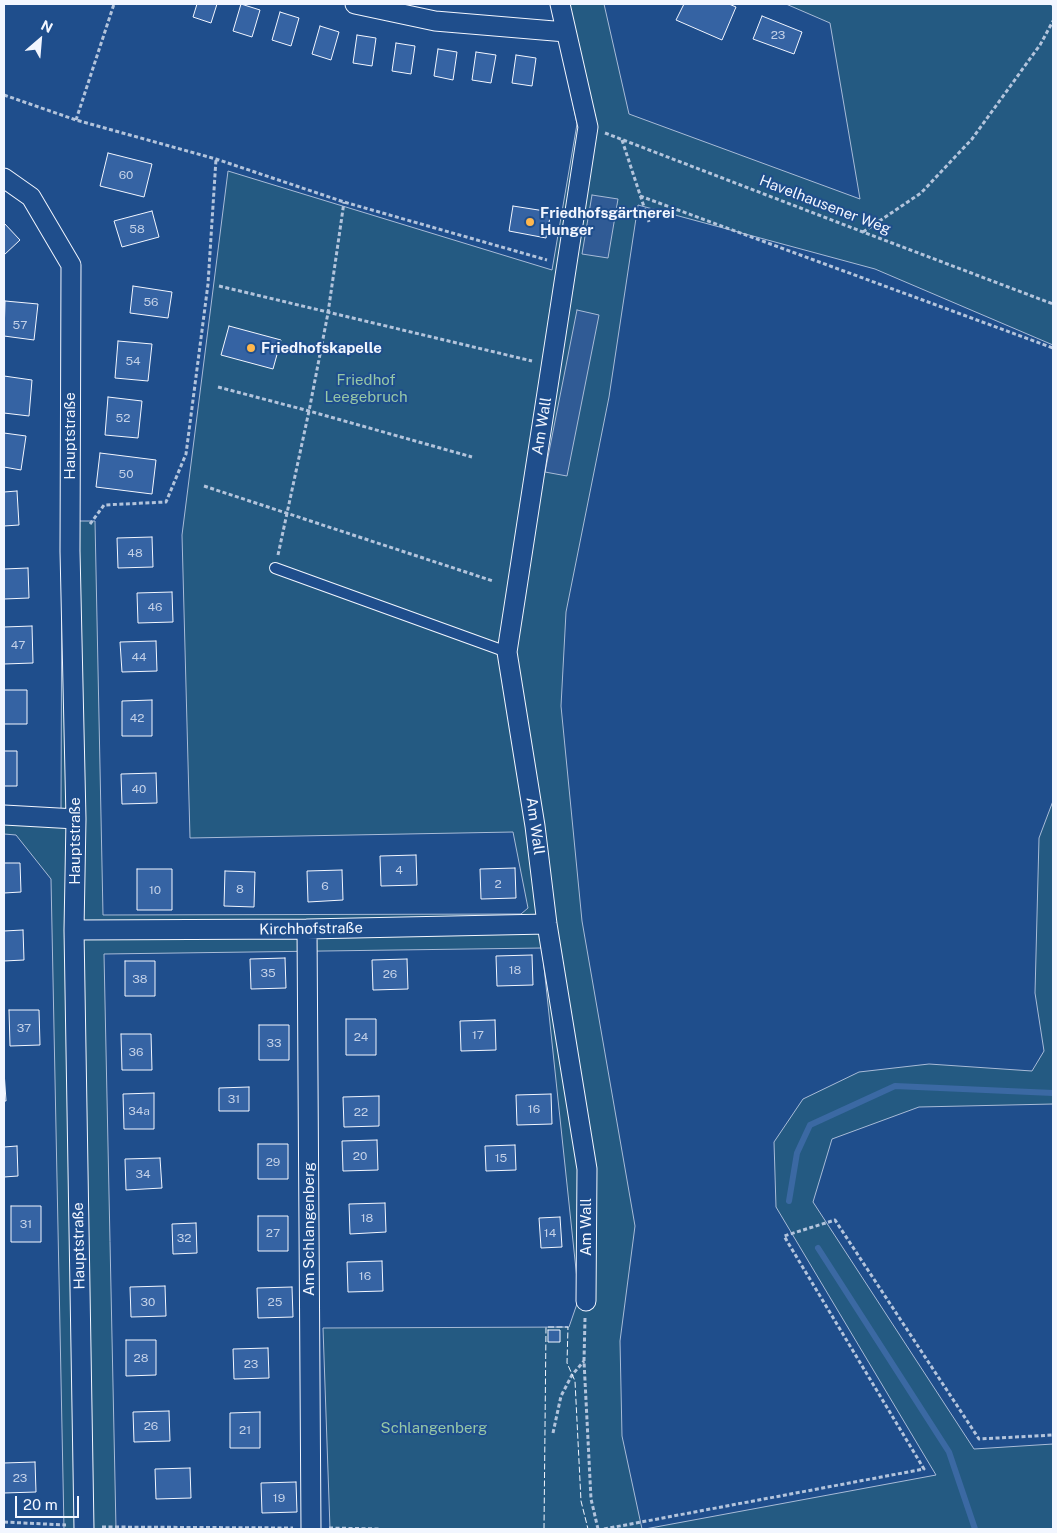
<!DOCTYPE html>
<meta charset="utf-8">
<style>
body{margin:0}
#map{position:relative;width:1057px;height:1533px;overflow:hidden;background:#1f4e8c;font-family:"Public Sans",sans-serif}
canvas{display:block}
.frame{position:absolute;inset:0;border:5px solid #f2f6ff;pointer-events:none}
.north{position:absolute;left:15px;top:15px;width:50px;height:50px;-webkit-text-stroke:4px #1f4e8c;paint-order:stroke;rotate:27deg;font-size:14px;font-weight:700;line-height:20px;text-align:center;color:#f2f6ff}
.north::after{content:'';display:block;margin:auto;width:18px;height:22px;background:#f2f6ff;clip-path:polygon(50% 0,100% 100%,50% 72%,0 100%)}
.scale{position:absolute;left:15px;top:1496px;width:64px;height:22px;box-sizing:border-box;border:2px solid #f2f6ff;border-top:0;padding-left:6px;font-size:15px;line-height:18px;white-space:nowrap;color:#f2f6ff;-webkit-text-stroke:4px #1f4e8c;paint-order:stroke}
</style>
<div id="map">
<canvas width="1057" height="1533"></canvas>
<div class="frame"></div>
<div class="north">N</div>
<div class="scale">20 m</div>
</div>
<script>
const g = document.querySelector('canvas').getContext('2d');
g.lineJoin = 'round';
function fillPath(path, color) { g.fillStyle = color; g.fill(path, 'evenodd'); }
const toPath = rows => new Path2D(rows.map(r => 'M' + r).join(''));
function strokePath(path, color, width, dash) { g.strokeStyle = color; g.lineWidth = width; g.lineCap = dash ? 'butt' : 'round'; g.setLineDash(dash || []); g.stroke(path); }
function drawText(font, color, halo, rows, align = 'center') {
  g.font = font + ' "Public Sans",sans-serif'; g.lineWidth = 4; g.setLineDash([]); g.textBaseline = 'middle'; g.strokeStyle = halo; g.fillStyle = color; for (const [text, x, y, turn = 0] of rows) {
    g.save(); g.translate(x, y); g.rotate((+turn || 0) * Math.PI / 180); g.textAlign = isNaN(turn) ? turn : align; if (halo) g.strokeText(text, 0, 0); g.fillText(text, 0, 0); g.restore();
  }
}
const green = toPath([
 [553,4,604,4,629,114,860,199,830,23,786,4,1053,4,1053,345,875,269,638,205,609,397,566,612,561,706,582,921,635,1226,620,1341,622,1436,642,1529,330,1529,323,1328,569,1327,579,1298,542,948,104,954,116,1529,64,1529,51,879,16,835,4,834,4,809,61,812,62,521,95,521,103,915,521,914,528,908,513,832,190,838,182,535,228,171,552,270,577,124,553,4],
 [1053,801,1053,1104,919,1107,832,1139,813,1202,974,1449,1053,1444,1053,1529,645,1529,936,1475,776,1207,774,1142,803,1099,859,1072,929,1064,1032,1071,1044,1051,1035,993,1039,838,1053,801]
]);
fillPath(green, '#245a82');
strokePath(green, '#a8bbd7', 1);
const parking = toPath([
 [592,195,618,199,608,258,582,254,592,195],
 [577,310,599,315,567,476,545,472,577,310]
]);
fillPath(parking, '#305b95');
strokePath(parking, '#a8bbd7', 1);
strokePath(toPath([
 [789,1201,797,1153,810,1125,895,1086,1053,1093],
 [818,1248,949,1452,975,1529]
]), '#3b69a3', 6);
const building = toPath([
 [197,4,217,4,211,23,193,17,197,4],
 [241,4,260,10,252,37,233,31,241,4],
 [684,4,729,4,736,7,722,40,676,20,684,4],
 [280,12,299,18,291,46,272,40,280,12],
 [762,16,802,32,794,54,753,39,762,16],
 [320,26,339,32,331,60,312,54,320,26],
 [357,35,376,38,372,66,353,63,357,35],
 [396,43,415,46,411,74,392,71,396,43],
 [438,49,457,52,453,80,434,76,438,49],
 [476,52,496,55,491,83,472,80,476,52],
 [516,55,536,58,532,86,512,83,516,55],
 [108,153,152,164,144,197,100,186,108,153],
 [513,206,551,212,546,238,509,231,513,206],
 [152,211,159,237,122,247,114,221,152,211],
 [4,223,20,240,4,255,4,223],
 [133,286,172,292,168,318,130,313,133,286],
 [5,301,38,304,34,340,4,336,5,301],
 [229,326,281,340,273,369,221,355,229,326],
 [118,341,152,344,148,381,115,378,118,341],
 [4,376,32,380,29,416,4,413,4,376],
 [108,397,142,401,138,438,105,435,108,397],
 [4,433,26,436,21,470,4,467,4,433],
 [100,453,156,460,152,494,96,487,100,453],
 [17,491,19,525,4,526,4,492,17,491],
 [152,537,153,567,118,568,117,538,152,537],
 [28,568,29,598,4,599,4,569,28,568],
 [172,592,173,622,138,623,137,593,172,592],
 [32,626,33,663,4,664,4,627,32,626],
 [156,641,157,671,122,672,120,642,156,641],
 [4,690,27,690,27,724,4,724,4,690],
 [152,700,152,736,122,736,122,701,152,700],
 [4,751,17,751,17,786,4,786,4,751],
 [156,773,157,803,122,804,121,774,156,773],
 [416,855,417,885,381,886,380,856,416,855],
 [4,863,20,863,21,892,4,893,4,863],
 [515,868,516,898,481,899,480,869,515,868],
 [137,869,172,869,172,910,137,910,137,869],
 [342,870,343,900,308,902,307,871,342,870],
 [225,871,255,872,254,907,224,906,225,871],
 [23,930,24,960,4,961,4,931,23,930],
 [532,955,533,985,497,986,496,956,532,955],
 [285,958,286,988,251,989,250,959,285,958],
 [407,959,408,989,373,990,372,960,407,959],
 [125,961,155,961,155,996,125,996,125,961],
 [9,1010,39,1010,40,1045,10,1046,9,1010],
 [346,1019,376,1019,376,1055,346,1055,346,1019],
 [495,1020,496,1050,461,1051,460,1021,495,1020],
 [259,1025,289,1025,289,1060,259,1060,259,1025],
 [121,1034,151,1034,152,1070,122,1070,121,1034],
 [4,1071,6,1101,4,1101,4,1071],
 [249,1087,249,1111,219,1111,219,1088,249,1087],
 [154,1093,154,1129,124,1129,123,1094,154,1093],
 [551,1094,552,1124,517,1125,516,1095,551,1094],
 [379,1096,379,1126,344,1127,343,1097,379,1096],
 [377,1140,378,1170,343,1171,342,1141,377,1140],
 [258,1144,288,1144,288,1179,258,1179,258,1144],
 [515,1145,516,1170,486,1171,485,1146,515,1145],
 [17,1146,18,1176,4,1177,4,1147,17,1146],
 [160,1158,162,1188,126,1190,125,1159,160,1158],
 [385,1203,386,1232,350,1234,349,1204,385,1203],
 [11,1206,41,1206,41,1242,11,1242,11,1206],
 [258,1216,288,1216,288,1251,258,1251,258,1216],
 [560,1217,562,1247,541,1248,539,1218,560,1217],
 [196,1223,197,1253,173,1254,172,1224,196,1223],
 [382,1261,383,1291,348,1292,347,1262,382,1261],
 [165,1286,166,1316,131,1317,130,1287,165,1286],
 [292,1287,293,1317,258,1318,257,1288,292,1287],
 [548,1330,560,1330,560,1342,548,1342,548,1330],
 [126,1340,156,1340,156,1375,126,1376,126,1340],
 [268,1348,269,1378,234,1379,233,1349,268,1348],
 [169,1411,170,1441,134,1442,133,1412,169,1411],
 [260,1412,260,1448,230,1448,230,1413,260,1412],
 [35,1462,36,1492,4,1493,4,1463,35,1462],
 [190,1468,191,1498,156,1499,155,1469,190,1468],
 [296,1482,297,1512,262,1513,261,1483,296,1482]
]);
fillPath(building, '#3563a3');
strokePath(building, '#f2f6ff', 1);
const lane = toPath([
 [275,568,507,652]
]);
const street = toPath([
 [355,4,435,21,566,32],
 [560,4,588,127,507,652,535,826,547,924,587,1169,586,1301],
 [4,178,31,197,71,265,70,551,76,819,74,930,84,1529],
 [4,815,76,819],
 [307,929,311,1529],
 [74,930,307,929,547,924]
]);
strokePath(lane, '#f2f6ff', 12);
strokePath(street, '#f2f6ff', 21);
strokePath(toPath([
 [1051,4,1053,4],
 [4,95,76,120,216,159,344,202,547,260],
 [76,120,114,4],
 [605,133,863,232,1053,304],
 [622,140,649,222],
 [640,196,1053,348],
 [863,232,921,193,972,139,1040,45,1053,21],
 [219,286,532,361],
 [218,387,309,411,472,457],
 [204,486,493,581],
 [90,524,104,505,166,502,186,454,208,284,216,159],
 [278,555,309,411,328,313,344,202],
 [585,1318,584,1361,591,1499,598,1529],
 [553,1433,561,1396,572,1375,584,1361],
 [4,1522,66,1525],
 [102,1527,293,1528],
 [329,1528,380,1529],
 [604,1529,924,1469,784,1236,835,1220,979,1439,1053,1435]
]), '#b3c4dc', 3, [4, 2.5]);
strokePath(lane, '#1f4e8c', 10);
strokePath(street, '#1f4e8c', 19);
strokePath(toPath([
 [544,1529,546,1327,568,1327,567,1363,575,1381,581,1501,588,1529]
]), '#f2f6ff', 1, [6, 2.5]);
for (const [x, y, r, color] of [
 [530,222,5,"#ffb74d"],
 [251,348,5,"#ffb74d"]
]) { const dot = new Path2D(); dot.arc(x, y, r, 0, 2 * Math.PI); g.fillStyle = color; g.fill(dot); strokePath(dot, '#1f4e8c', 2); }
drawText('12px', '#c3d1e8', null, [
 ["23",778,35],
 ["60",126,175],
 ["58",137,229],
 ["56",151,302],
 ["57",20,325],
 ["54",133,361],
 ["52",123,418],
 ["50",126,474],
 ["48",135,553],
 ["46",155,607],
 ["47",18,645],
 ["44",139,657],
 ["42",137,718],
 ["40",139,789],
 ["4",399,870],
 ["2",498,884],
 ["6",325,886],
 ["8",240,889],
 ["10",155,890],
 ["18",515,970],
 ["35",268,973],
 ["26",390,974],
 ["38",140,979],
 ["37",24,1028],
 ["17",478,1035],
 ["24",361,1037],
 ["33",274,1043],
 ["36",136,1052],
 ["31",234,1099],
 ["16",534,1109],
 ["34a",139,1111],
 ["22",361,1112],
 ["20",360,1156],
 ["15",501,1158],
 ["29",273,1162],
 ["34",143,1174],
 ["18",367,1218],
 ["31",26,1224],
 ["27",273,1233],
 ["14",550,1233],
 ["32",184,1238],
 ["16",365,1276],
 ["30",148,1302],
 ["25",275,1302],
 ["28",141,1358],
 ["23",251,1364],
 ["26",151,1426],
 ["21",245,1430],
 ["23",20,1478],
 ["19",279,1498]
]);
drawText('15px', '#f2f6ff', '#1f4e8c', [
 ["Havelhausener Weg",825,205,21],
 ["Am Wall",542,426,-81],
 ["Hauptstraße",70,436,-90],
 ["Am Wall",535,826,82],
 ["Hauptstraße",75,841,-90],
 ["Kirchhofstraße",311,929,-1],
 ["Am Wall",586,1227,-90],
 ["Am Schlangenberg",309,1229,-90],
 ["Hauptstraße",79,1246,-91]
]);
drawText('bold 15px', '#f2f6ff', '#1f4e8c', [
 ["Friedhofsgärtnerei",540,213],
 ["Hunger",540,230],
 ["Friedhofskapelle",261,348]
], 'left');
drawText('15px', '#97c8a6', '#1f4e8c', [
 ["Friedhof",366,380],
 ["Leegebruch",366,397],
 ["Schlangenberg",434,1428]
]);
</script>
